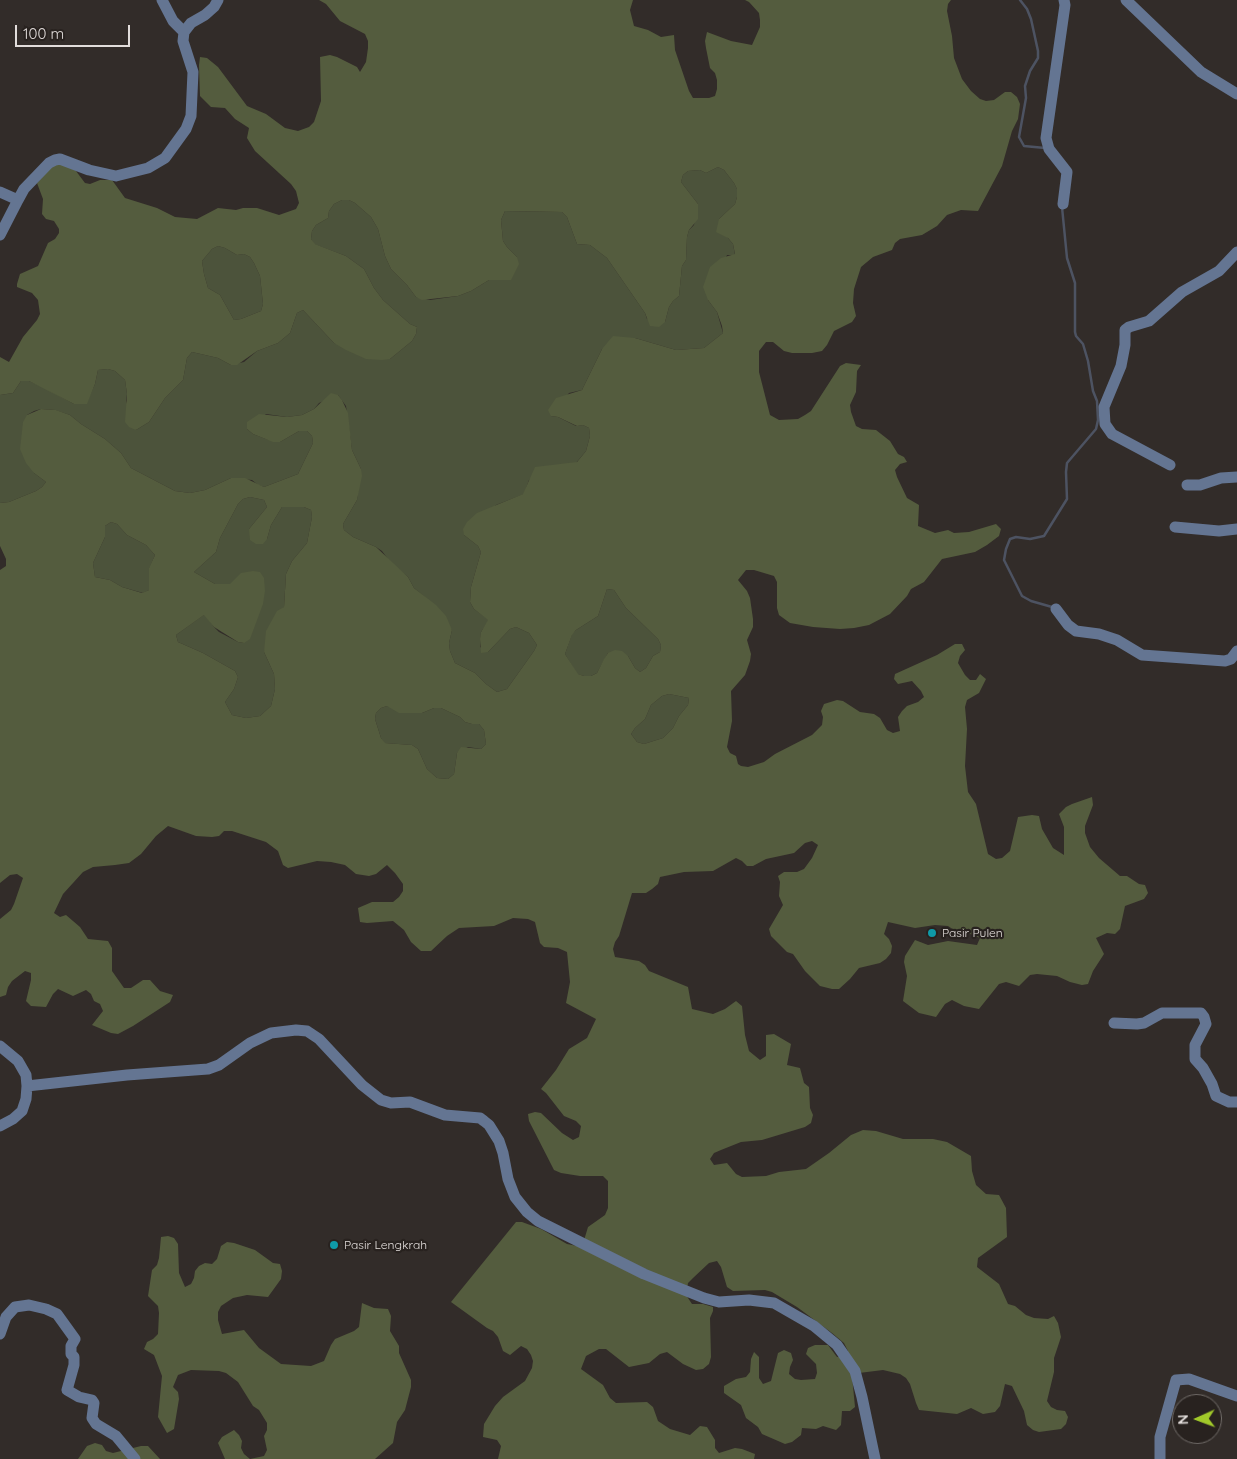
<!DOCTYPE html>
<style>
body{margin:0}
#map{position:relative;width:1237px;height:1459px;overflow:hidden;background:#322c29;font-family:Quicksand,sans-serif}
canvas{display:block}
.north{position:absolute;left:1172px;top:1394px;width:50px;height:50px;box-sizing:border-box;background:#28221f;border:1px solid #726d6a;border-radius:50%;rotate:268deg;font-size:14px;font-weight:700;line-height:20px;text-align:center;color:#e2dddb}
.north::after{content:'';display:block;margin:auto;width:18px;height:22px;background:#a1c92a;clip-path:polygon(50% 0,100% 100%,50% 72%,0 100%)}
.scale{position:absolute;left:15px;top:25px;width:115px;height:22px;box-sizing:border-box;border:2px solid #e2dddb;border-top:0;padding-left:6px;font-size:15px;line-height:18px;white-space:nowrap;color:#e2dddb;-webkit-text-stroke:4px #28221f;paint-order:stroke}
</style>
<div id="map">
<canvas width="1237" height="1459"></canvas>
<div class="north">N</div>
<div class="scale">100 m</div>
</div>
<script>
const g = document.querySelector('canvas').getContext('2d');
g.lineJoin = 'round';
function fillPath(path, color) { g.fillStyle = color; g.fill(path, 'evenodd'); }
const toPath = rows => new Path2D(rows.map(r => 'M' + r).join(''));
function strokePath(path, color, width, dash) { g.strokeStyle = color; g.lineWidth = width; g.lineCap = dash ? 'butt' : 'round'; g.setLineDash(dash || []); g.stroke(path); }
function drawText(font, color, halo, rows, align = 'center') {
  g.font = font + ' Quicksand,sans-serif'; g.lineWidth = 4.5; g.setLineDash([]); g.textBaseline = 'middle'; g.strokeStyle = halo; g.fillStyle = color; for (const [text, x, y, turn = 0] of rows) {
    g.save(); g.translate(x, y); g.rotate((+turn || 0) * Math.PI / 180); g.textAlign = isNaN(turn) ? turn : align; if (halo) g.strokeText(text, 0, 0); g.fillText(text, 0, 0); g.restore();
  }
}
fillPath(toPath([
 [718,167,724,170,734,183,737,189,737,197,735,204,719,219,728,238,733,244,735,255,727,255,708,300,717,312,723,333,704,348,676,350,635,338,602,349,582,390,569,393,551,416,558,417,576,426,583,425,589,428,590,436,586,451,576,463,563,465,529,480,524,494,496,505,464,535,478,546,481,552,471,587,470,602,474,609,489,620,481,632,480,647,488,652,510,629,516,627,529,633,537,645,534,651,507,689,497,692,486,684,475,673,455,663,450,651,449,643,452,630,425,597,414,588,408,577,391,563,382,551,376,547,353,537,344,530,343,524,357,500,361,469,352,450,346,406,338,395,319,403,314,409,302,415,287,417,266,414,247,429,253,434,266,439,280,442,299,431,307,431,312,436,313,443,298,474,264,487,258,485,252,480,231,478,205,490,190,493,175,491,131,468,121,453,105,439,81,424,70,415,55,410,41,409,34,411,27,415,34,473,46,482,42,487,36,491,9,502,0,503,0,395,13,393,21,381,29,381,43,387,74,404,86,404,95,384,98,370,108,369,115,371,125,380,127,394,126,401,136,430,149,422,165,398,183,380,187,358,192,352,218,358,231,365,244,362,257,351,278,343,290,333,297,313,303,310,334,343,390,359,412,341,416,334,417,327,410,324,383,300,374,288,364,269,346,256,314,244,311,239,312,231,316,225,328,218,329,211,334,204,342,200,349,200,355,203,371,217,378,229,385,256,391,269,407,285,416,297,430,300,458,296,471,291,489,280,517,257,507,247,503,241,501,220,505,211,562,212,567,217,577,244,590,245,607,258,645,313,647,319,665,322,669,307,673,301,679,296,682,266,686,260,687,237,689,230,694,225,698,204,681,182,683,175,688,171,700,170,706,173],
 [218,246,225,248,237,255,244,254,250,257,254,263,260,276,263,304,261,311,241,319,234,320,220,295,208,288,204,274,202,261,212,249],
 [250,497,264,500,267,507,249,529,267,539,271,525,282,507,304,507,311,510,312,517,307,543,292,561,286,574,284,607,264,652,274,674,275,689,271,706,260,716,246,718,232,715,225,702,234,689,238,677,235,671,203,653,178,642,176,635,205,614,214,627,219,632,238,642,244,643,230,584,215,584,194,572,216,552,220,538,238,504,243,499],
 [111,522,117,524,127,535,146,545,155,555,149,569,149,590,143,593,122,587,110,580,95,577,93,563,105,537,105,526],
 [607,589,614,590,626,608,658,639,661,645,660,652,653,656,646,668,640,672,635,668,628,656,608,653,597,673,591,676,584,676,577,674,565,654,572,634,576,630,598,616],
 [669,694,689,698,688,705,679,716,673,728,663,738,644,744,637,742,631,734,635,728,645,719,651,705,662,696],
 [387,706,422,713,434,708,441,708,460,717,465,722,472,724,479,724,484,730,486,744,481,749,468,747,457,753,454,774,448,779,437,778,427,769,418,749,412,745,384,743,381,738,375,719,376,713,381,708]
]), '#4c533b');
fillPath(toPath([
 [319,0,633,0,630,10,634,26,648,30,661,37,674,35,675,50,689,91,693,98,709,98,715,96,717,89,717,80,715,73,710,68,706,48,705,41,707,32,731,41,752,45,760,27,760,20,759,13,749,2,745,0,951,0,948,4,947,11,952,36,954,58,962,79,971,91,980,99,986,101,994,100,1005,92,1011,92,1017,97,1020,104,1018,119,1012,131,1002,166,978,211,961,210,947,215,937,226,922,235,900,239,895,243,892,250,873,257,861,267,854,289,853,303,856,316,852,322,834,331,827,345,822,351,812,353,792,353,784,351,773,342,766,342,759,351,759,372,770,415,779,420,798,419,805,415,811,411,840,366,846,363,861,365,857,371,856,392,850,405,851,412,856,426,862,429,876,430,890,441,898,454,904,457,907,462,900,464,895,470,897,477,907,498,919,505,918,526,935,533,948,530,954,533,969,532,996,524,1001,529,999,536,987,545,975,552,942,559,924,582,911,589,907,596,890,614,869,625,854,628,840,629,813,627,790,623,779,615,777,608,777,582,774,576,754,570,746,570,738,580,747,591,750,598,753,619,753,627,747,640,751,654,750,661,745,675,731,691,732,721,727,747,730,753,736,756,738,764,741,766,748,767,764,762,775,754,812,735,822,725,823,717,821,711,824,704,837,700,843,701,860,712,874,714,880,718,887,730,893,733,900,731,898,717,902,711,907,706,918,702,924,697,921,691,912,681,898,684,894,679,895,674,937,655,955,644,962,644,965,650,960,656,958,663,965,675,970,680,976,680,980,674,986,679,979,693,967,700,965,707,967,729,965,766,968,792,976,804,988,854,996,859,1002,858,1010,851,1018,817,1032,815,1039,816,1042,829,1053,848,1064,855,1064,827,1059,814,1066,807,1072,804,1092,797,1093,805,1085,826,1085,833,1090,847,1099,858,1120,876,1127,876,1139,884,1145,885,1148,893,1144,899,1125,906,1120,929,1115,934,1107,933,1096,938,1104,954,1093,971,1088,984,1082,985,1070,982,1057,976,1037,974,1030,975,1019,986,1006,982,999,984,979,1009,964,1006,952,1000,945,1004,936,1017,919,1013,903,1001,907,976,904,962,905,956,915,940,928,945,948,941,977,945,980,938,968,933,954,930,948,926,935,925,915,928,888,922,884,934,889,939,892,946,891,953,886,959,880,963,859,968,850,979,839,989,832,989,820,986,805,971,793,954,787,952,771,936,769,929,783,905,779,896,780,882,778,876,784,872,797,872,804,869,812,858,818,845,812,841,805,843,794,853,766,859,753,866,747,866,742,861,736,858,713,871,684,872,660,877,658,884,652,889,646,893,632,893,619,936,615,942,613,949,615,957,639,961,645,965,649,971,688,987,692,1009,713,1014,725,1009,736,1001,742,1006,745,1035,749,1051,760,1060,766,1056,766,1035,774,1034,791,1044,787,1065,800,1068,804,1083,809,1087,810,1108,813,1115,811,1123,805,1127,762,1140,741,1142,721,1150,714,1153,710,1159,714,1165,727,1163,736,1174,742,1177,766,1176,779,1172,806,1169,829,1153,851,1135,863,1130,876,1131,903,1139,933,1139,947,1142,971,1156,972,1171,976,1185,986,1194,999,1195,1006,1208,1007,1237,978,1258,977,1267,999,1284,1008,1304,1015,1306,1026,1315,1034,1318,1048,1319,1054,1316,1058,1323,1061,1337,1054,1358,1054,1372,1047,1401,1051,1407,1057,1410,1065,1411,1068,1417,1066,1424,1061,1429,1039,1432,1033,1430,1027,1425,1024,1411,1012,1386,1005,1384,1000,1406,995,1412,983,1414,971,1408,957,1414,919,1410,916,1403,910,1384,906,1378,900,1374,883,1370,859,1373,852,1376,855,1407,850,1411,842,1411,841,1425,836,1430,823,1426,816,1429,802,1428,801,1435,792,1442,785,1444,762,1434,758,1427,746,1418,741,1405,724,1393,724,1386,736,1379,746,1377,750,1372,751,1359,754,1352,759,1357,759,1378,763,1384,771,1381,778,1353,784,1350,791,1353,793,1360,790,1367,789,1374,795,1379,801,1380,815,1379,817,1373,816,1364,806,1354,808,1348,815,1345,828,1345,837,1357,847,1355,848,1351,844,1343,832,1333,797,1307,772,1292,765,1290,733,1291,727,1287,721,1267,717,1261,709,1263,693,1278,688,1283,686,1295,692,1304,703,1304,713,1307,713,1311,710,1318,711,1357,709,1364,703,1369,696,1370,683,1364,667,1352,660,1354,649,1363,629,1367,606,1349,599,1349,586,1356,581,1369,603,1385,610,1398,616,1403,647,1402,653,1407,658,1421,670,1429,690,1435,700,1426,707,1427,715,1440,715,1448,719,1453,735,1448,742,1449,755,1454,754,1459,498,1459,501,1446,497,1440,483,1437,484,1424,495,1406,503,1397,525,1381,532,1368,533,1361,531,1355,527,1349,521,1346,510,1355,503,1351,498,1337,493,1331,487,1328,451,1302,516,1222,522,1222,541,1229,567,1244,582,1247,588,1227,605,1215,608,1208,608,1181,603,1176,580,1176,561,1173,554,1170,529,1121,528,1114,535,1112,541,1113,562,1133,573,1140,579,1137,581,1126,576,1121,564,1116,546,1093,541,1089,556,1070,569,1049,587,1038,596,1019,566,1003,570,982,567,952,558,948,544,947,540,943,535,922,528,919,513,918,494,926,459,928,447,936,431,951,421,951,411,942,404,930,393,921,367,923,360,922,358,908,372,902,393,902,399,897,403,891,403,884,395,873,387,865,376,874,369,876,356,874,345,865,331,862,317,861,288,868,283,865,278,851,266,842,232,831,224,831,219,836,212,837,196,836,168,826,156,836,141,854,129,863,115,865,93,867,83,872,63,894,54,913,60,917,66,915,80,927,88,939,108,941,112,948,112,971,124,988,131,988,143,980,150,980,160,991,173,995,170,1002,133,1026,118,1034,111,1033,92,1025,103,1011,100,1004,94,1001,91,994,86,990,73,996,58,989,53,994,46,1007,31,1006,26,1001,31,980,31,973,25,971,12,981,8,987,6,995,0,997,0,919,11,910,14,904,23,878,17,874,10,875,0,883,0,570,6,566,6,559,0,546,0,503,9,502,36,491,42,487,46,482,34,473,26,463,20,449,23,422,27,415,41,409,56,410,70,415,81,424,105,439,121,453,131,468,175,491,190,493,205,490,231,478,245,478,264,487,298,474,313,443,312,436,307,431,299,431,280,442,273,442,253,434,247,429,247,422,259,414,287,417,302,415,314,409,331,393,338,395,342,400,348,413,352,450,361,469,362,476,357,500,343,524,344,530,353,537,376,547,408,577,414,588,436,605,446,616,452,630,449,643,450,651,455,663,475,673,486,684,497,692,507,689,534,651,537,645,529,633,516,627,510,629,488,652,481,653,480,639,481,632,488,620,474,609,470,602,471,587,481,552,478,546,464,535,463,529,467,522,477,513,523,494,535,467,577,462,586,451,590,436,589,428,583,425,577,426,558,417,551,416,548,410,556,398,582,390,602,349,613,336,635,338,676,350,704,348,723,333,722,326,717,312,708,300,703,287,710,267,721,258,735,254,733,244,728,238,716,232,719,219,735,204,737,197,737,189,734,183,724,170,718,167,706,173,700,170,688,171,683,175,681,182,698,204,698,219,689,230,687,237,686,260,682,266,679,296,673,301,669,307,665,322,659,327,650,326,645,313,607,258,590,245,577,244,567,217,562,212,505,211,501,220,503,241,507,247,517,257,519,264,511,280,489,280,471,291,458,296,422,300,416,297,407,285,391,269,385,256,378,229,371,217,355,203,349,200,342,200,334,204,329,211,328,218,316,225,312,231,311,239,315,244,346,256,364,269,374,288,383,300,410,324,417,327,416,334,412,341,390,359,382,360,366,359,346,350,334,343,303,310,297,313,290,333,278,343,257,351,237,365,231,365,218,358,192,352,187,358,183,380,165,398,149,422,136,430,129,427,125,422,127,394,125,380,115,371,108,369,98,370,95,384,87,404,74,404,29,381,21,381,13,393,0,395,0,357,9,362,23,337,37,320,40,314,38,300,32,293,17,287,17,284,20,274,38,266,48,243,55,239,59,233,59,229,54,221,46,219,42,214,43,199,37,183,54,164,66,164,76,171,85,183,90,184,100,180,112,180,125,198,157,208,175,217,197,219,218,208,236,210,243,208,257,208,279,215,296,209,299,203,296,191,291,184,255,151,247,138,249,128,235,119,225,108,211,107,200,96,199,65,200,57,207,58,218,67,247,106,266,114,285,128,298,131,309,127,314,122,321,101,320,57,330,55,337,57,357,67,360,72,366,62,368,48,368,41,365,34,340,21,326,4],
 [218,246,225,248,237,255,244,254,250,257,254,263,260,276,263,304,261,311,241,319,234,320,220,295,208,288,204,274,202,261,212,249],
 [250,497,264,500,267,507,249,529,250,540,256,544,263,544,267,539,271,525,282,507,304,507,311,510,312,517,307,543,292,561,286,574,284,607,277,611,266,631,264,652,274,674,275,689,271,706,260,716,246,718,232,715,225,702,234,689,238,677,235,671,203,653,178,642,176,635,204,615,214,627,238,642,244,643,250,639,263,604,265,591,264,578,260,572,253,571,241,573,230,584,215,584,194,572,216,552,220,538,238,504,243,499],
 [111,522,117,524,127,535,146,545,155,555,149,568,149,590,142,593,122,587,110,580,95,577,93,563,105,537,105,526],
 [607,589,614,590,626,608,658,639,661,645,660,652,653,656,646,668,640,672,635,668,628,656,622,651,615,650,608,653,604,659,597,673,591,676,584,676,578,674,565,654,572,635,576,630,598,616],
 [669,694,689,698,688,705,679,716,673,728,663,738,644,744,637,742,631,734,635,728,645,719,651,705,662,696],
 [387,706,399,713,422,713,434,708,441,708,460,717,465,722,472,724,479,724,484,730,486,744,481,749,461,747,457,753,454,774,448,779,437,778,427,769,418,749,412,745,385,743,381,738,375,719,376,713,381,708],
 [168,1236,174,1238,178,1244,179,1273,185,1287,191,1284,194,1278,195,1271,199,1266,205,1263,212,1264,217,1259,221,1246,227,1242,234,1243,255,1250,273,1263,280,1264,282,1271,281,1279,268,1297,247,1295,233,1298,221,1306,218,1312,218,1320,222,1334,244,1330,259,1348,281,1364,311,1366,324,1361,331,1345,335,1339,354,1331,359,1327,362,1303,374,1308,388,1309,391,1316,390,1331,399,1346,399,1353,411,1380,411,1387,405,1410,397,1422,393,1443,375,1459,225,1459,218,1443,222,1437,234,1430,239,1435,242,1441,241,1448,244,1454,250,1459,264,1456,267,1450,264,1436,267,1430,267,1423,259,1410,253,1406,238,1382,226,1373,219,1371,191,1370,178,1375,173,1387,178,1392,179,1399,174,1429,167,1433,158,1417,162,1376,154,1355,144,1349,147,1342,153,1339,158,1334,159,1313,158,1306,148,1296,152,1270,157,1265,159,1258,161,1237],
 [95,1443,102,1445,106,1451,113,1453,141,1446,148,1446,160,1459,78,1459,87,1446]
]), '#545c3e');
strokePath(toPath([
 [1020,0,1027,9,1031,19,1038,51,1038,58,1030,71,1025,86,1026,98,1019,137,1024,146,1045,148],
 [1052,607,1031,601,1022,596,1004,560,1006,549,1010,539,1016,537,1030,539,1044,536,1067,499,1066,472,1067,463,1096,429,1098,420,1097,401,1093,391,1088,361,1083,344,1076,336,1075,332,1075,283,1067,258,1062,207]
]), '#4d5362', 2.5);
strokePath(toPath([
 [162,0,173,21,184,32],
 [1126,0,1201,72,1237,94],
 [0,192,18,200,24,189,49,163,55,160,60,159,89,170,116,176,148,168,165,158,186,129,191,116,193,72,183,41,184,32,191,23,205,15,214,7,218,0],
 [1063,204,1067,172,1049,149,1046,138,1065,5,1064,0],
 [0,235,18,200],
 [1170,465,1112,434,1105,424,1104,407,1121,366,1125,345,1125,330,1129,327,1149,321,1182,292,1219,271,1237,252],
 [1187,485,1200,485,1221,478,1237,477],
 [1175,527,1219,531,1237,529],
 [1056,609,1068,625,1076,631,1099,634,1117,640,1142,655,1225,661,1231,659,1237,651],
 [1114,1023,1137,1024,1144,1023,1162,1013,1201,1013,1204,1017,1206,1024,1195,1045,1195,1059,1203,1068,1212,1084,1216,1096,1229,1102,1237,1102],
 [0,1046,18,1061,26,1075,27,1086,26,1099,22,1111,13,1119,0,1126],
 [27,1086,127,1075,208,1069,219,1065,250,1043,271,1033,296,1030,307,1031,319,1039,362,1085,381,1100,391,1103,410,1102,445,1115,480,1118,484,1121,489,1125,499,1141,503,1153,508,1179,515,1197,527,1212,538,1221,644,1274,704,1298,719,1302,749,1300,774,1303,814,1326,837,1345,855,1371,862,1397,875,1459],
 [0,1334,6,1317,15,1307,29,1305,46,1309,57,1314,75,1339,71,1346,71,1354,74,1357,74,1365,67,1390,79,1397,92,1400,94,1403,92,1418,96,1424,116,1436,135,1459],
 [1160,1459,1160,1437,1176,1380,1189,1379,1237,1396]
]), '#647592', 11);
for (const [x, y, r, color] of [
 [932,933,5,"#0f9aa8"],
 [334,1245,5,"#0f9aa8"]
]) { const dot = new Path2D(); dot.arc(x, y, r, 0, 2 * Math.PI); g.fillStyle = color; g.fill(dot); strokePath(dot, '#28221f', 2); }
drawText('12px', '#e2dddb', '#28221f', [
 ["Pasir Pulen",942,933],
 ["Pasir Lengkrah",344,1245]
], 'left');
</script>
